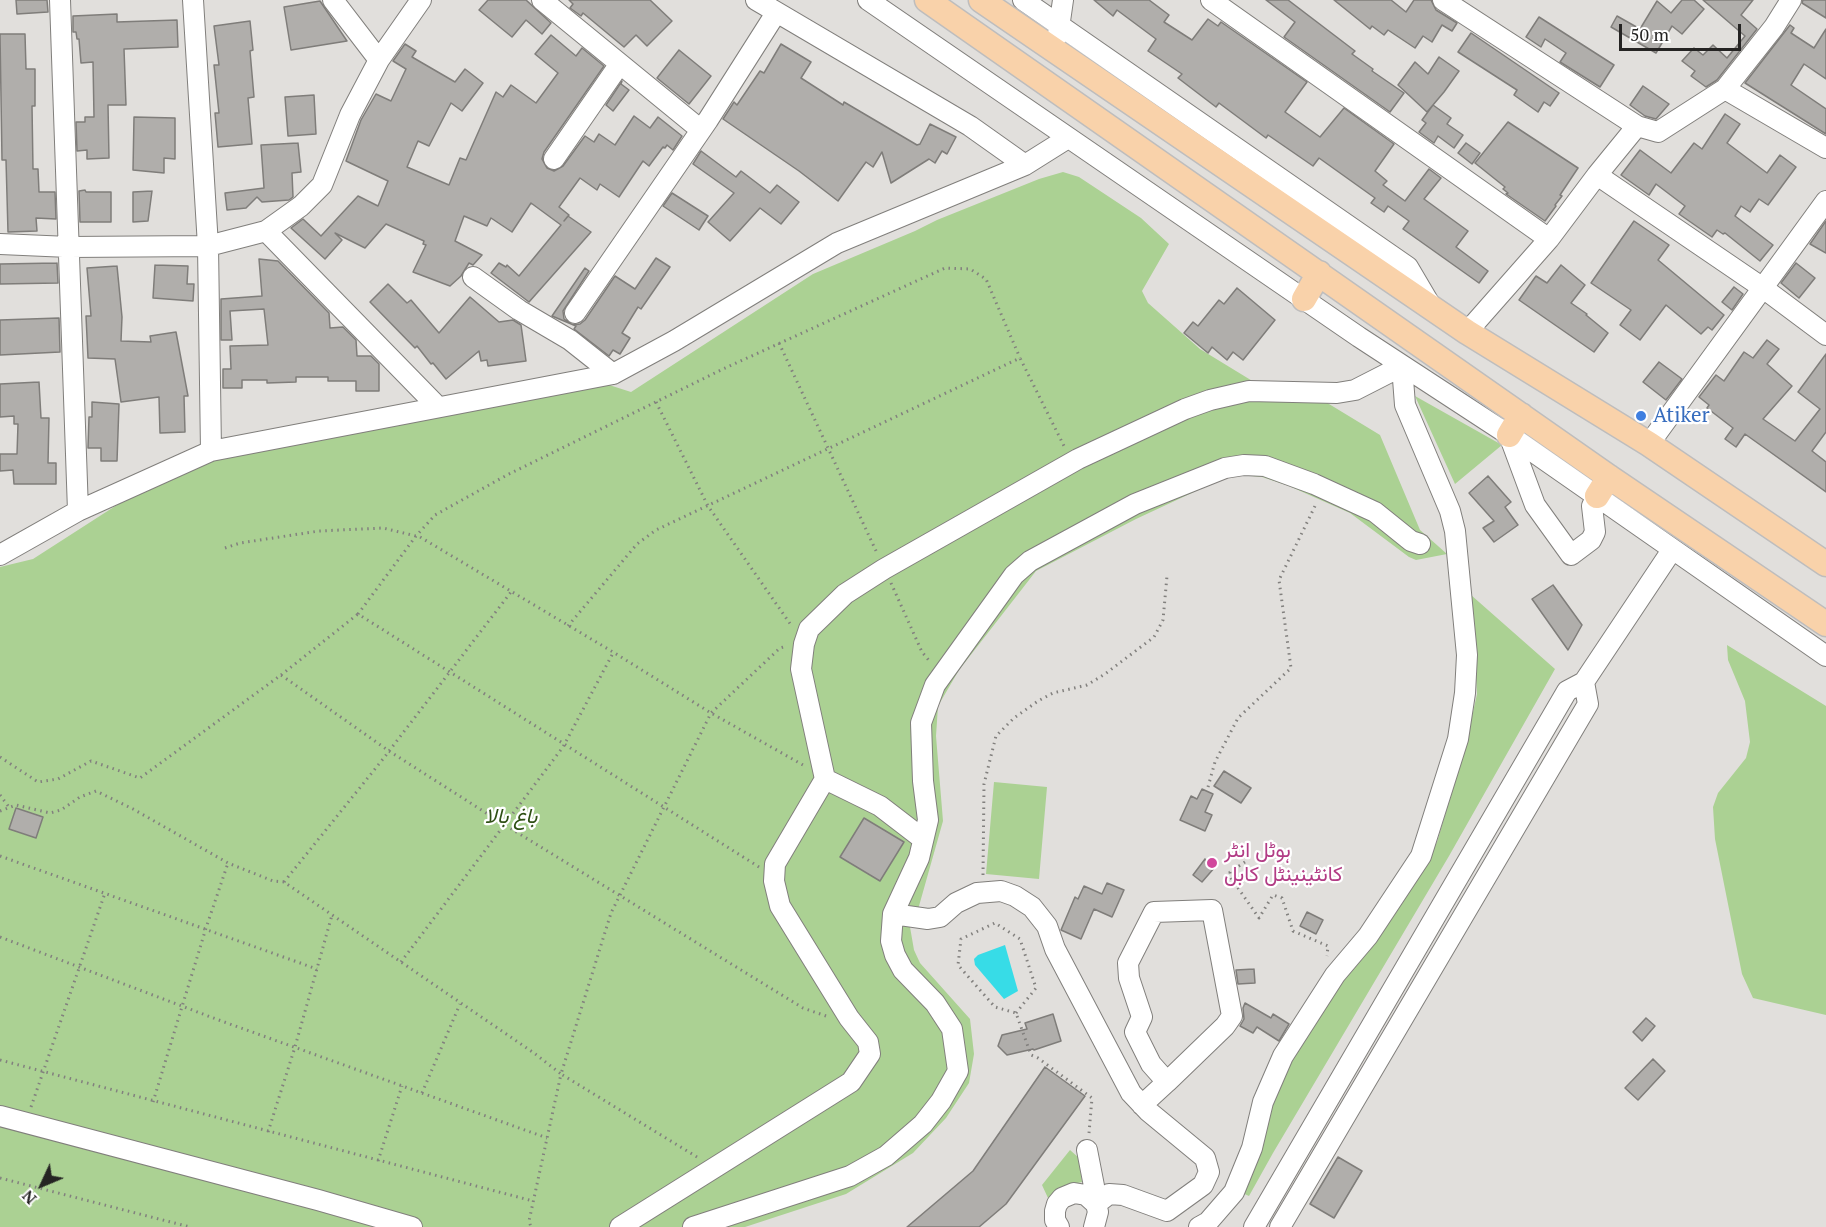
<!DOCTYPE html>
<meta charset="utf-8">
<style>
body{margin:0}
#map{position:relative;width:1826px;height:1227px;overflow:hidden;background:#e1dfdc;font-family:"PT Serif",serif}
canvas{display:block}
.north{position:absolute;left:12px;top:1155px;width:60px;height:60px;-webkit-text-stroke:4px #fff;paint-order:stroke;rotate:226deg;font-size:16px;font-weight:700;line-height:24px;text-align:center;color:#252423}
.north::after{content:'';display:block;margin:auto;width:21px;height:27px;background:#252423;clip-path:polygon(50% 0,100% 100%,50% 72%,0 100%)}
.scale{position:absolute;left:1619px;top:24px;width:122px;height:27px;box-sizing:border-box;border:3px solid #252423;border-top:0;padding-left:8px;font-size:18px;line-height:21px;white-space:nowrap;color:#252423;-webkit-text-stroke:4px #fff;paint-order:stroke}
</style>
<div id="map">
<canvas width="1826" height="1227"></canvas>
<div class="north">N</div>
<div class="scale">50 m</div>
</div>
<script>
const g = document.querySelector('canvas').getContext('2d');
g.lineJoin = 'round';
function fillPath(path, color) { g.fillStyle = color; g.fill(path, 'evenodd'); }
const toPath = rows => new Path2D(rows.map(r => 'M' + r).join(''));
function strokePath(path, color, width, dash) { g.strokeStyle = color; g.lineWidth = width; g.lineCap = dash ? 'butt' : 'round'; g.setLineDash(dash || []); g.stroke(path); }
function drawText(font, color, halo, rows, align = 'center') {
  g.font = font + ' "PT Serif",Vazirmatn,serif'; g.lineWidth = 4.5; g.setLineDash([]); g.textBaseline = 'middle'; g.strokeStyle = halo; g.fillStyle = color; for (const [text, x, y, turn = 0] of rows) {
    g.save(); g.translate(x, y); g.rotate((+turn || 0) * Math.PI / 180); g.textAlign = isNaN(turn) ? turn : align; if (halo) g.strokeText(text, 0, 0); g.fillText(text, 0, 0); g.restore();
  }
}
fillPath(toPath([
 [1063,172,1079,177,1141,218,1169,244,1142,291,1148,303,1200,349,1254,382,1302,382,1329,404,1380,435,1420,530,1447,554,1416,560,1409,557,1350,513,1289,486,1262,477,1242,475,1226,477,1136,519,1036,571,959,670,938,706,936,736,943,821,919,906,910,927,914,950,920,963,970,1019,974,1054,969,1083,946,1118,913,1153,846,1194,745,1227,0,1227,0,567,33,559,148,485,203,461,606,384,631,392,813,274,915,231,937,220,1039,179],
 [1415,396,1502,445,1455,484],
 [1471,595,1555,669,1449,856,1273,1153,1249,1196,1240,1192,1270,1090,1331,995,1419,874,1437,842,1465,748,1477,694],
 [1727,645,1826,706,1826,1015,1753,998,1742,974,1715,839,1713,807,1718,793,1746,758,1750,742,1745,701,1728,660],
 [994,782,1047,787,1039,879,986,874],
 [1070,1150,1079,1158,1082,1182,1064,1186,1048,1198,1042,1185]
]), '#abd193');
fillPath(toPath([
 [1005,945,1018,991,1004,999,975,965,974,959,978,955]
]), '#37dce7');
const building = toPath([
 [16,0,47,0,48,12,17,14,16,0],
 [488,0,526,0,551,23,542,34,526,20,512,37,479,10,488,0],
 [569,0,650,0,672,21,647,46,636,35,624,47,583,13,581,16,570,8,573,4,569,0],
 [1094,0,1149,0,1169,15,1164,22,1192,40,1208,19,1218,26,1221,22,1307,82,1285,112,1320,137,1344,108,1394,144,1375,171,1387,181,1383,185,1405,201,1429,169,1441,178,1424,199,1468,231,1456,247,1488,271,1479,283,1403,229,1409,221,1388,206,1384,212,1371,203,1375,198,1319,158,1313,166,1268,135,1266,138,1219,103,1216,107,1178,78,1182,74,1148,51,1156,39,1117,10,1113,16,1094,0],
 [1266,0,1288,0,1355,51,1352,54,1373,69,1372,71,1404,93,1390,112,1284,37,1295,22,1266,0],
 [1334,0,1391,0,1406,12,1414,0,1431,0,1436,10,1457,23,1452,31,1442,25,1432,42,1423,36,1415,48,1388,30,1384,35,1372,26,1370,29,1334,0],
 [1682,0,1694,0,1704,9,1682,34,1672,26,1656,53,1611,27,1617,16,1640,29,1657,1,1671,13,1682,0],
 [1703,0,1753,0,1741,15,1757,29,1717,80,1706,87,1691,76,1695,71,1682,61,1694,48,1703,55,1713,45,1727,58,1745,36,1703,0],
 [1803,0,1826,0,1826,18,1802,3,1803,0],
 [320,1,347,41,291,50,284,7,320,1],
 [117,14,117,22,177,20,178,47,124,49,126,105,108,105,109,158,87,159,87,150,77,151,76,122,85,122,85,117,94,117,93,62,81,63,79,39,77,39,76,32,73,32,73,16,117,14],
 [1539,17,1614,65,1600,87,1560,62,1566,53,1545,39,1541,47,1526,37,1539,17],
 [250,21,253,50,250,51,254,97,248,98,252,144,218,147,215,113,219,113,214,65,219,65,214,26,250,21],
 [1790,25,1794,28,1791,33,1814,48,1826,29,1826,79,1804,64,1791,85,1826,109,1826,134,1745,83,1790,25],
 [1471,33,1559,93,1550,106,1544,102,1538,112,1514,95,1517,90,1458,52,1471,33],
 [0,34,25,34,26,69,35,69,35,106,32,106,33,169,38,169,39,192,55,192,56,219,36,218,37,231,8,232,6,160,2,160,0,34],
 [551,35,576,56,582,48,604,66,544,152,542,159,547,168,554,171,563,166,585,136,594,142,599,134,615,145,634,116,650,128,658,117,682,136,673,150,667,145,665,148,663,147,649,166,643,161,619,197,600,184,597,190,580,178,559,207,569,215,564,221,568,216,591,232,529,302,491,273,499,263,506,267,507,265,519,276,561,225,531,203,512,232,491,218,487,226,464,216,455,241,482,255,473,265,469,263,461,276,450,286,413,272,426,245,423,244,424,241,386,224,365,248,335,233,342,240,325,259,291,228,303,219,321,236,358,196,378,206,388,181,346,161,361,120,376,94,391,101,406,69,393,61,405,44,416,51,412,57,455,82,465,69,483,83,462,111,451,103,429,146,418,141,407,167,449,185,460,158,466,160,496,92,503,97,511,85,536,103,558,73,535,54,551,35],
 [781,44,811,62,801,78,843,105,844,102,917,145,920,144,930,124,956,137,947,154,942,151,935,163,929,159,891,183,882,152,873,167,866,162,838,201,799,171,723,119,734,102,737,105,760,71,764,73,781,44],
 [679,50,711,76,689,104,657,78,679,50],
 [1439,57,1459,71,1444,92,1427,112,1398,85,1415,62,1428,74,1439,57],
 [622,81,621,84,629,90,613,111,606,105,622,81],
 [1643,86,1669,104,1656,119,1645,116,1630,105,1643,86],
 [314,95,316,134,288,136,285,97,314,95],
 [1433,105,1451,118,1447,124,1463,135,1454,148,1438,136,1434,143,1419,132,1426,123,1422,120,1433,105],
 [1725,114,1740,124,1727,143,1767,173,1780,155,1796,167,1768,205,1759,199,1750,212,1741,206,1735,216,1773,245,1760,261,1725,233,1723,234,1717,230,1712,237,1679,214,1685,206,1656,184,1649,195,1621,175,1640,150,1671,173,1694,143,1702,149,1725,114],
 [134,117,175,118,175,159,164,158,164,173,133,170,134,117],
 [1508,122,1578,168,1560,195,1562,196,1555,205,1556,206,1545,221,1506,194,1508,193,1503,189,1505,187,1475,163,1508,122],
 [298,143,301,172,292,173,293,197,289,200,262,202,257,197,246,208,227,210,225,193,264,188,261,145,298,143],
 [1466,143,1480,153,1472,164,1458,153,1466,143],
 [701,151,736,177,741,171,770,193,777,185,799,202,781,224,760,208,730,241,708,222,734,193,693,164,701,151],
 [85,190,86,192,111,192,111,222,80,222,79,191,85,190],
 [152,191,148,221,133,222,133,192,152,191],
 [672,193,708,216,699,230,663,206,672,193],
 [1634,221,1669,245,1658,260,1724,315,1712,330,1708,327,1701,334,1666,305,1640,340,1620,325,1631,310,1591,283,1634,221],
 [1826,221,1826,253,1810,244,1826,221],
 [656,258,670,267,641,309,638,307,622,333,630,338,620,354,613,350,609,356,574,329,576,326,552,316,585,268,589,271,563,311,564,319,573,325,580,324,585,320,615,276,635,289,656,258],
 [259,259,278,261,329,313,330,328,343,327,356,340,357,356,371,356,379,364,379,391,356,391,356,381,328,381,328,377,296,377,296,382,267,383,267,380,242,380,242,388,223,388,223,369,231,369,230,346,268,345,264,309,230,311,232,340,221,340,221,299,262,296,259,259],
 [57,263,58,283,0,284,0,264,57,263],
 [1796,263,1815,278,1799,298,1781,283,1796,263],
 [155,265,188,266,187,284,194,284,193,301,153,298,155,265],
 [1561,265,1585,285,1571,303,1587,314,1586,315,1608,333,1594,352,1519,300,1536,276,1547,283,1561,265],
 [117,266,122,317,121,341,151,342,150,336,176,332,188,396,184,396,185,432,160,433,159,397,121,402,115,359,88,358,86,316,91,316,87,268,117,266],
 [388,284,407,303,411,300,439,333,470,297,499,322,513,320,521,325,526,361,488,366,487,360,481,361,479,351,446,379,433,363,431,364,417,346,415,348,370,302,388,284],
 [1734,287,1743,294,1732,310,1722,302,1734,287],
 [1237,288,1275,320,1243,360,1233,352,1227,360,1212,347,1208,353,1184,333,1193,322,1198,326,1219,300,1224,304,1237,288],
 [59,318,60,352,0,355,0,320,59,318],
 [1767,340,1779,349,1767,364,1792,386,1763,419,1795,441,1820,409,1798,392,1826,354,1826,432,1812,451,1826,462,1826,492,1745,434,1736,447,1725,439,1733,428,1707,408,1709,405,1699,397,1716,375,1724,381,1744,352,1753,358,1767,340],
 [1659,362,1682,379,1666,400,1643,382,1659,362],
 [39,382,41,418,49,418,48,463,56,463,56,484,14,484,13,470,0,471,0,454,17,454,18,424,14,424,14,416,0,417,0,384,39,382],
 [92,402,119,404,117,461,101,461,101,448,88,448,89,417,92,417,92,402],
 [1488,476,1511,502,1505,507,1518,525,1494,542,1483,528,1494,521,1469,493,1488,476],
 [1553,585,1582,625,1568,650,1532,599,1553,585],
 [1224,771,1251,788,1241,803,1214,786,1224,771],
 [1202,789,1213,794,1205,812,1212,815,1205,831,1180,820,1191,796,1197,799,1202,789],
 [16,808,43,817,36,838,9,829,16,808],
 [864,818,904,842,880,881,840,857,864,818],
 [1205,859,1215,867,1202,882,1193,875,1205,859],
 [1107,883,1124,890,1112,917,1094,909,1081,939,1061,930,1075,897,1078,899,1084,886,1102,894,1107,883],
 [1307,912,1323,920,1316,934,1300,926,1307,912],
 [1254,969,1255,983,1238,984,1236,970,1254,969],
 [1245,1003,1271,1018,1273,1014,1289,1024,1279,1041,1257,1027,1253,1033,1240,1026,1244,1019,1243,1008,1245,1003],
 [1053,1014,1061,1041,1034,1050,1033,1049,1007,1055,998,1046,1002,1035,1027,1029,1025,1023,1053,1014],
 [1646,1018,1655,1026,1642,1041,1633,1032,1646,1018],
 [1653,1059,1665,1071,1638,1100,1625,1088,1653,1059],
 [1045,1067,1085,1096,1006,1204,979,1227,907,1227,973,1171,1045,1067],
 [1338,1157,1362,1171,1334,1218,1310,1204,1338,1157]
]);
fillPath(building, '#b0aeab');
strokePath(building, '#7f7d7a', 1.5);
const minor = toPath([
 [60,0,78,511],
 [193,0,208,246,211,451],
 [333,0,379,60],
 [542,0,701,130],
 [756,0,970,126,1025,165],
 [868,0,1359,337,1509,435,1826,656],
 [1023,0,1408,267,1431,306],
 [1211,0,1549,239],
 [1443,0,1637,126],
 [1058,35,1063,0],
 [1725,89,1826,148],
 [554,159,619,65],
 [1597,175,1763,288,1826,335],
 [266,231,438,407],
 [0,244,69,247,208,246,266,231,301,206,322,185,350,115,379,60,421,0],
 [473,277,519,310,570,340,613,374],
 [575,313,708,120,776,13],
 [1467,332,1549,239,1597,175,1637,126,1658,132,1725,89,1774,27,1791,0],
 [1509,435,1535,505,1571,555,1591,540,1595,532,1592,506,1597,496],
 [1649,444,1826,201],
 [0,555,78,511,211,451,613,374,674,341,837,243,1025,165,1068,138],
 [825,779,801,669,804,644,809,629,845,594,884,569,1078,459,1185,409,1210,400,1249,391,1337,393,1355,390,1402,366,1405,405,1450,511,1455,531,1467,655,1465,693,1458,739,1421,856,1368,936,1335,975,1283,1056,1263,1102,1252,1148,1234,1192,1208,1222,1199,1227],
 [893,914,928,919,940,917,956,903,977,893,1001,891,1015,896,1032,907,1047,926,1055,949,1131,1093,1148,1111,1205,1158,1209,1172,1203,1185,1167,1211,1123,1195,1109,1194,1096,1204],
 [1142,1105,1167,1082,1225,1026,1232,1016,1212,910,1154,912,1128,963,1129,978,1142,1017,1135,1032,1151,1064,1167,1082],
 [0,1116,318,1200,412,1227],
 [1087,1150,1094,1186,1092,1199],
 [620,1227,851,1082,870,1054,868,1042,849,1018,780,906,774,881,775,864,825,779,880,806,923,839],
 [693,1227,850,1176,886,1156,923,1124,941,1101,958,1071,952,1029,935,1003,903,970,895,955,891,941,893,914,919,858,928,820,923,781,921,723,935,685,1014,575,1030,561,1135,504,1225,468,1244,465,1265,466,1314,484,1375,512,1411,541,1420,544],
 [1059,1227,1055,1220,1055,1211,1057,1204,1062,1198,1074,1193,1086,1195,1096,1204,1098,1212,1094,1227],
 [1254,1227,1567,691,1584,682,1672,550],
 [1280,1227,1588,704,1584,682]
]);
const major = toPath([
 [927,0,1609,477,1826,624],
 [981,0,1467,332,1649,444,1826,564],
 [1304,299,1319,273],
 [1509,435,1521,415],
 [1597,496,1609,477]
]);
strokePath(minor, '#817f7c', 22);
strokePath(major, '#bebdbd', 27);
strokePath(toPath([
 [779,343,877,553],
 [656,402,708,506,791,625],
 [225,548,240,543,319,531,383,528,420,537,613,652,711,713,803,765],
 [891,583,922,652,931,663],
 [568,626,637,544,656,530,1020,358,1065,448],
 [281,675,358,614],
 [0,757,38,782,58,779,91,761,140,778,281,675,389,751,505,825,803,1008,829,1017],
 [1208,787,1215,762,1238,718,1291,668,1279,580,1316,504],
 [0,795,9,807],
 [0,811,16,805,50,813,61,810,80,797,96,791,133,809,228,863,273,881,284,882,534,1053,561,1074,529,1221,531,1227],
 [0,856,317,969],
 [1245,862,1230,872,1231,878,1259,918,1273,895,1282,898,1293,931,1328,946,1327,956],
 [759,867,358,614,416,536,435,515,507,475,723,369,945,268,970,269,986,279,1020,358],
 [983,875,984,784,996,736,1014,718,1038,701,1053,693,1087,685,1105,674,1154,637,1163,620,1167,576],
 [284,882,383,759,511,592],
 [0,937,216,1019,547,1138],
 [401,962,563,747,613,653],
 [1016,1013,1036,988,1020,939,995,923,961,939,958,965,995,1007,1016,1013,1031,1055,1038,1058,1092,1098,1089,1133],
 [0,1060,533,1201],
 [422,1093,460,1004],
 [153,1102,206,928,228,863],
 [31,1107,105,893],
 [268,1132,295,1047,332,915],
 [697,1157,561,1074,611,913,711,713,780,648,787,646],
 [378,1161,402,1086],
 [0,1178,190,1227]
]), '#82807e', 3, [1.5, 4.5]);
strokePath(minor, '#fff', 20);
strokePath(major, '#f9d2aa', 24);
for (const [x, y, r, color] of [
 [1641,416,6,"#3f7fe0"],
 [1212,863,6,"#d1479c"]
]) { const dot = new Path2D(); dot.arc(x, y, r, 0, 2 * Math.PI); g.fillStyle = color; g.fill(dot); strokePath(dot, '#fff', 2); }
drawText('21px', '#366cbe', '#fff', [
 ["Atiker",1653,416]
], 'left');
drawText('italic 21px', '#2f5014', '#fff', [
 ["باغ بالا",511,817]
]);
drawText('21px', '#b23c85', '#fff', [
 ["ہوٹل انٹر",1224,851],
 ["کانٹینینٹل کابل",1224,875]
], 'left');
</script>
